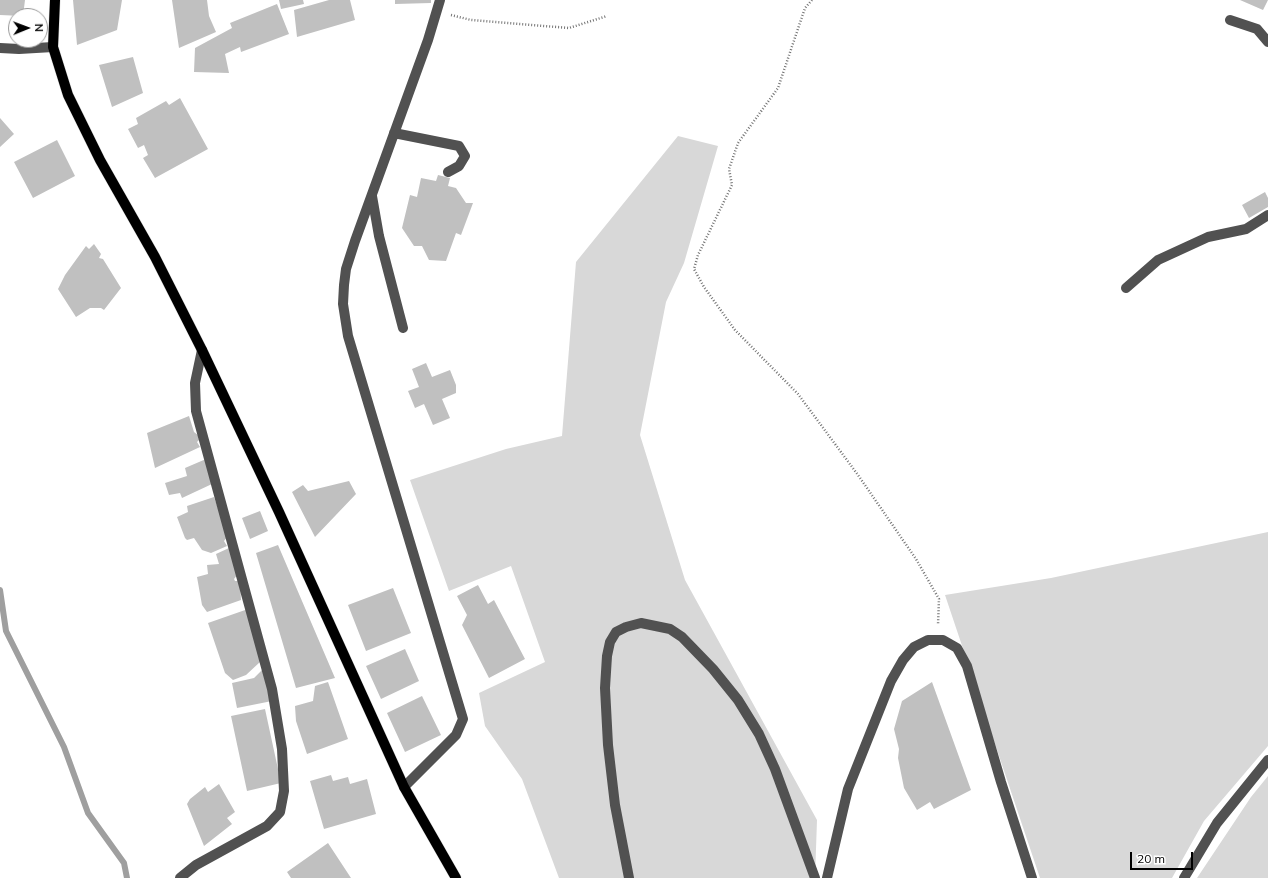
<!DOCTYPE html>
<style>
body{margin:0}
#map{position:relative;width:1268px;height:878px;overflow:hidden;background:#fff;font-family:Mulish,sans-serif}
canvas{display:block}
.north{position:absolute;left:8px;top:8px;width:40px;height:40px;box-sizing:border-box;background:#fff;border:1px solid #999;border-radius:50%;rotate:89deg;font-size:11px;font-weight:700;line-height:16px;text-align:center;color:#000}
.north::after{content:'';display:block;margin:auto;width:14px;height:18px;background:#000;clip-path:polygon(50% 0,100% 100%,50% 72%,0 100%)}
.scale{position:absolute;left:1130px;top:852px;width:63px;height:18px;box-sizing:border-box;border:2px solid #000;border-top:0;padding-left:5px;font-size:12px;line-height:14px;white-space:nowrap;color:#000;-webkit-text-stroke:3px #fff;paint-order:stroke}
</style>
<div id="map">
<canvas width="1268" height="878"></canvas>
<div class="north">N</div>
<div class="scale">20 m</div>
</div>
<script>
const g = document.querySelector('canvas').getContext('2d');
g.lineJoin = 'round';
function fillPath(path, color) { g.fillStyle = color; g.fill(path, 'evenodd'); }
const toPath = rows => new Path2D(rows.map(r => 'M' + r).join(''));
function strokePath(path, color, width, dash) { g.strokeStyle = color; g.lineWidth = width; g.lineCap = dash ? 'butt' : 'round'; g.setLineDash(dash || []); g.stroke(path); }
fillPath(toPath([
 [678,136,718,146,684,263,666,302,640,435,685,580,817,820,815,878,559,878,522,779,485,726,479,693,545,662,511,566,449,591,410,480,506,449,562,436,576,262],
 [1268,532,1268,746,1204,821,1172,878,1040,878,945,595,1051,578],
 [1268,776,1268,878,1197,878,1251,797]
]), '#d8d8d8');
strokePath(toPath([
 [0,590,6,631,64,747,88,813,124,863,127,878]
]), '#9f9f9f', 6);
fillPath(toPath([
 [0,0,25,0,23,16,0,15],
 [73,0,122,0,117,30,77,45],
 [172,0,207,0,209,16,216,32,179,48],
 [279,0,303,0,304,4,281,9],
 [329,0,350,0,355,20,297,37,294,10],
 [395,0,431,0,431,3,395,4],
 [1240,0,1268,0,1263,10],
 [277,4,289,34,241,52,240,47,225,54,229,73,194,72,195,48,232,28,230,23],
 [133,57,143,93,112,107,99,65],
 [180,98,208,149,155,178,143,158,148,155,144,145,138,148,128,129,138,124,136,118,166,101,169,105],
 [0,118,14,134,0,147],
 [57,140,75,176,33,198,14,162],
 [438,175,450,178,448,186,456,188,466,203,473,203,461,235,456,233,446,261,429,260,422,246,414,246,402,228,410,195,417,197,421,178,436,181],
 [1265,192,1268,198,1268,207,1249,218,1242,205],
 [94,244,101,254,99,258,103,259,121,288,104,310,101,308,90,308,76,317,58,289,65,275,86,246,89,249],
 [426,363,432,377,450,370,456,385,456,393,442,399,450,418,433,425,424,404,415,408,408,391,419,387,412,369],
 [189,416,194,432,198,435,199,440,197,442,200,447,155,468,147,433],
 [206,459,212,484,182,498,180,493,169,495,165,483,187,476,185,468],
 [349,481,356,494,315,537,292,492,303,485,308,491],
 [214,497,228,536,224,541,227,546,211,553,202,550,194,538,187,540,185,538,177,517,188,512,187,506],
 [260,511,268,531,250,539,242,518],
 [278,545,335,678,296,688,256,553],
 [229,548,238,574,234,579,235,581,240,581,241,600,207,612,202,605,197,577,208,574,207,565,219,564,216,554],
 [478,585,488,604,494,600,525,659,489,678,462,625,467,615,457,596],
 [393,588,411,633,366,651,348,605],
 [248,609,260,662,246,675,233,680,225,673,208,623],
 [405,649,419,681,381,699,366,666],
 [265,667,272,701,237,708,232,683,254,678],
 [328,682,348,739,307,754,296,721,295,706,313,701,315,686],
 [932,682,971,790,934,809,930,802,917,810,904,788,898,758,899,749,894,729,902,701],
 [422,696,441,735,405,752,387,713],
 [265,709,281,783,247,791,231,716],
 [331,775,333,781,348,777,350,784,367,779,376,814,324,829,310,781],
 [219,784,235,812,227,818,232,824,204,846,187,804,190,799,205,787,208,792],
 [328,843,351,878,291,878,287,872]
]), '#c0c0c0');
const major = toPath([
 [55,0,53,47,68,95,100,160,155,257,202,350,279,512,404,787,456,878]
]);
strokePath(major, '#dbdbdb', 11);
strokePath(toPath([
 [812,0,805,8,778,88,738,143,729,169,732,185,698,255,694,269,704,287,735,330,798,394,858,475,916,559,939,599,938,625],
 [451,15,471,20,569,28,607,16]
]), '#737373', 2.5, [1, 2]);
strokePath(toPath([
 [1230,20,1257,29,1268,42],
 [0,48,19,49,53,47],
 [394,133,459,146,465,156,459,166,448,172],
 [372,196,379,236,403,328],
 [1126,288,1158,260,1208,237,1246,229,1268,215],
 [404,787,456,735,463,719,348,336,343,304,344,285,346,269,355,241,428,40,440,0],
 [180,878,196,865,267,826,280,812,284,791,282,749,272,689,196,411,195,383,202,350],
 [629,878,615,805,608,745,605,688,607,656,610,642,616,632,626,627,641,623,670,629,682,637,713,669,738,700,759,734,775,769,815,878],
 [827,878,848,789,891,681,903,660,914,647,928,640,943,640,957,648,967,666,1001,782,1032,878],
 [1184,878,1217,823,1268,760]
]), '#515151', 10);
strokePath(major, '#000', 10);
</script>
